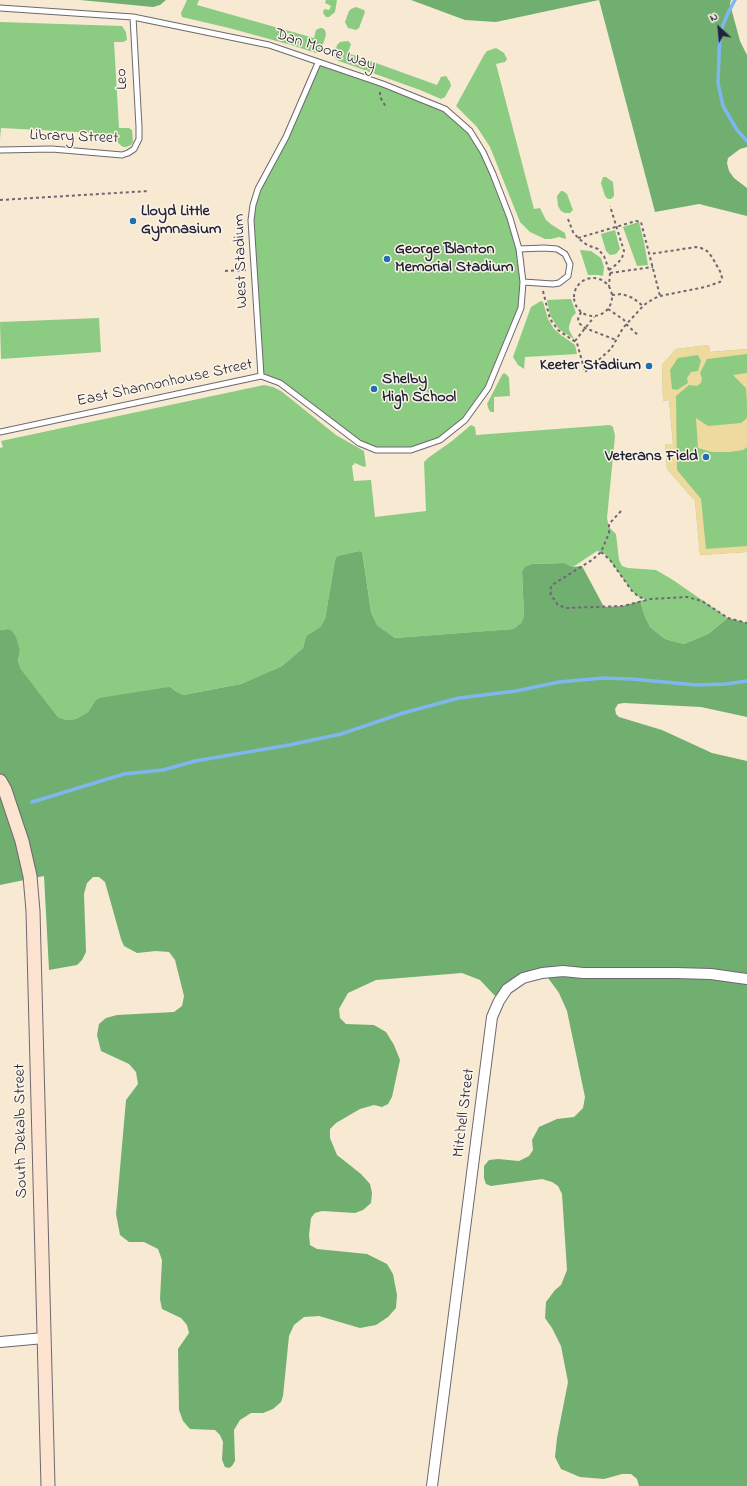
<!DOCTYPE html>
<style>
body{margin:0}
#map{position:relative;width:747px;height:1486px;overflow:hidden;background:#f8e9d3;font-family:"Indie Flower",sans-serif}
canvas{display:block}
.north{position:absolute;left:699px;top:8px;width:40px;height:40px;-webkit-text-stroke:3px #fcf5e5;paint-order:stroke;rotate:334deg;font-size:11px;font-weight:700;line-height:16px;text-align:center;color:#22223b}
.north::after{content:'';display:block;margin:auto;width:14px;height:18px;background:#22223b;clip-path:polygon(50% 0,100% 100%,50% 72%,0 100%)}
</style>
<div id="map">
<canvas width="747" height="1486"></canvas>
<div class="north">N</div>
</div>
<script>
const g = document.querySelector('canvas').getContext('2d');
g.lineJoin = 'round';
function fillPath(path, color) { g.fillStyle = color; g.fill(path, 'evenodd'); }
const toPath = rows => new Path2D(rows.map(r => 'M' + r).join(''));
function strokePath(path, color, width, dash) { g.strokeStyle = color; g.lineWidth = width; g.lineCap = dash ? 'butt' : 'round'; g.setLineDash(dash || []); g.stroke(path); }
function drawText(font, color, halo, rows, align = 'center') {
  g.font = font + ' "Indie Flower",sans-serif'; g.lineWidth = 3; g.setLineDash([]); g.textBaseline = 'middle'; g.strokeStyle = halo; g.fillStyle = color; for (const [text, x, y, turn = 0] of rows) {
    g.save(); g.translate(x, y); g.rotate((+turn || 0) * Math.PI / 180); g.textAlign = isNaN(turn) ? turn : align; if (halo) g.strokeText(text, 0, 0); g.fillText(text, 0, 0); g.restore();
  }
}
fillPath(toPath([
 [187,0,199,0,197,5,314,38,316,30,320,28,322,28,325,30,326,35,321,50,316,53,291,45,229,28,182,17,181,13],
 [326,0,337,0,335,12,329,17,326,17,323,13,324,9,329,10,331,6,325,3],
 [356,7,364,10,365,12,359,28,356,30,348,28,345,22,349,11,351,9],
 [0,22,122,26,126,32,127,40,123,42,114,42,119,128,129,128,132,130,133,142,131,145,126,147,123,147,118,143,115,134,1,128,0,139],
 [348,41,351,44,348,53,437,85,441,77,446,76,450,82,451,86,445,97,441,99,420,90,339,61,335,58,334,55,337,45,340,42],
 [496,48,504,53,507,59,505,62,496,64,534,209,540,208,546,220,552,225,565,233,566,239,559,237,551,239,545,239,530,232,520,222,490,147,477,127,456,106,484,55,487,51],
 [318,63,445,109,470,131,493,174,519,249,523,282,521,308,488,388,465,420,440,440,411,450,376,450,359,443,280,383,261,376,253,205,286,137],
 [603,177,606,177,613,182,614,193,614,196,611,199,608,199,605,196,601,183],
 [561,191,563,191,567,194,573,210,570,213,565,213,561,211,558,206,557,196],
 [639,222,644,242,648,265,637,266,623,227],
 [615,230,620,249,616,254,610,255,606,251,601,234],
 [580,250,591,251,601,258,604,267,603,276,598,275,588,275],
 [571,299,576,313,572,317,569,326,569,330,574,339,560,330,556,325,550,315,547,300],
 [541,301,543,302,548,319,554,329,561,335,575,345,577,354,525,357,524,369,518,365,513,357,531,307],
 [99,318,101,352,1,359,0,322],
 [709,345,710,352,747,349,747,552,700,555,695,501,667,469,665,444,673,444,669,400,663,401,662,365,676,349],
 [504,373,507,375,509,378,510,396,494,397,494,412,491,412,489,410,487,404,502,375],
 [264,385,273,387,281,391,336,435,364,451,366,466,364,467,355,463,352,466,354,481,371,480,375,517,426,511,424,462,428,458,452,441,471,425,475,427,476,435,610,425,613,427,615,436,607,518,609,527,616,534,619,560,622,566,628,568,656,570,673,580,728,618,708,634,684,644,665,639,650,627,644,614,640,601,646,599,639,597,632,591,606,555,601,552,597,551,573,567,564,563,532,564,522,572,524,616,521,623,513,629,395,638,377,625,371,612,363,556,359,551,337,556,335,560,325,619,320,627,306,636,303,648,282,666,241,684,183,695,173,689,95,701,88,712,76,719,66,720,58,717,21,669,18,661,20,651,8,629,0,630,0,448,3,447,1,441]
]), '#8ccb82');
fillPath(toPath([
 [80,0,166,0,160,5,153,7],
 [411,0,731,0,730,4,740,41,747,55,747,147,740,149,728,158,727,163,729,171,734,178,747,188,747,216,699,204,655,212,599,0,496,22,465,20],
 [359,551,362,553,363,557,371,612,377,625,395,638,513,629,521,623,524,616,522,572,525,567,532,564,564,563,573,567,582,566,604,607,623,606,640,601,644,614,650,627,665,639,684,644,708,634,728,618,747,623,747,717,701,707,624,703,618,704,615,709,616,714,619,717,662,730,712,753,747,761,747,1486,639,1486,637,1479,631,1474,622,1474,604,1479,580,1477,561,1469,555,1457,557,1438,568,1382,561,1346,552,1328,545,1318,546,1302,555,1290,561,1285,567,1270,562,1194,558,1186,552,1182,542,1179,491,1186,486,1184,484,1178,484,1166,489,1160,498,1159,519,1161,529,1156,533,1150,532,1140,539,1127,557,1119,574,1117,583,1108,585,1097,567,1011,559,993,543,971,497,998,480,980,462,973,376,980,348,993,339,1009,340,1018,346,1024,374,1025,386,1032,394,1045,400,1060,392,1097,388,1104,382,1107,374,1105,360,1109,336,1123,330,1129,330,1138,337,1155,361,1174,370,1184,372,1193,371,1203,363,1210,355,1213,322,1211,315,1213,311,1218,309,1235,310,1245,317,1249,367,1254,387,1264,393,1274,397,1295,396,1308,388,1317,376,1325,360,1328,319,1316,304,1317,294,1325,289,1336,283,1396,281,1402,273,1409,263,1413,251,1413,240,1420,234,1430,235,1461,232,1466,229,1468,225,1467,222,1460,223,1442,220,1435,215,1430,190,1429,183,1421,179,1410,178,1349,189,1333,187,1325,181,1318,162,1309,160,1299,162,1260,158,1249,144,1242,129,1242,120,1235,116,1214,126,1100,138,1084,136,1072,129,1064,101,1051,97,1035,99,1024,106,1018,117,1015,174,1012,182,1006,184,996,175,960,169,952,156,951,137,953,124,946,121,939,105,882,99,877,93,877,87,883,84,894,86,952,82,960,77,965,49,970,44,876,0,885,0,630,8,629,12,631,16,637,20,651,18,661,21,669,58,717,66,720,76,719,88,712,95,701,99,698,169,687,183,695,241,684,282,666,303,648,306,636,320,627,325,619,335,560,337,556]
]), '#71af70');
fillPath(toPath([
 [709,345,710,352,747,349,747,354,707,359,700,373,702,378,701,383,697,386,689,385,676,396,677,470,701,499,706,549,747,546,747,552,700,555,695,501,667,469,665,444,673,444,669,400,663,401,662,365,676,349],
 [698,355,701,361,698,371,691,372,687,378,688,383,677,390,672,389,670,370,678,358],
 [747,373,747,405,746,388,733,375],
 [696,418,708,426,741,423,747,418,747,447,743,450,730,452,712,452,698,448]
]), '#eeda9e');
strokePath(toPath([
 [735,0,729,11,720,32,718,83,723,106,737,130,747,141],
 [32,802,124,774,163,770,195,761,289,745,341,734,403,713,459,698,516,691,559,682,603,678,632,679,696,685,726,684,747,681]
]), '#7db7ee', 3.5);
const service = toPath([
 [0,8,133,17,269,45,383,84,445,109,470,131,483,152,493,174,510,218,519,249,523,282,521,308,488,388,465,420,440,440,411,450,376,450,359,443,280,383,261,376,0,432],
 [0,150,52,149,122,155,128,153,134,149,139,139,139,127,133,17],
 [519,249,544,248,557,249,565,254,570,264,568,276,559,283,553,284,523,282],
 [261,376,251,220,253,205,258,189,286,137,318,63]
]);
const minor = toPath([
 [0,1342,44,1338],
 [432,1486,492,1017,499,1001,507,989,523,978,542,973,563,971,583,973,676,973,711,974,747,979]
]);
const secondary = toPath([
 [0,781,5,790,22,841,30,876,33,911,48,1486]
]);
strokePath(service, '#6d6870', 7);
strokePath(minor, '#6d6870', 12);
strokePath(secondary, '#6d6870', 15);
strokePath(toPath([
 [380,92,380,97,386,107],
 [0,200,149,191],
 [568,219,573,232,578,238,587,245,598,249,604,256,610,273,609,286],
 [578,238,636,221,641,222,660,296],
 [609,270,617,264,622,258,624,251,610,206],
 [225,271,246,270],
 [610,273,653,267],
 '574 297a19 19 0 1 1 38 0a19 19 0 1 1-38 0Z',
 [543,291,550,319,558,330,577,343,585,372,611,349,623,328,644,305,653,299,660,296,705,287,720,282,722,278,721,273,712,257,707,251,701,248,696,247,650,254],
 [612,295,622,294,633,298,643,306],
 [608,309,624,320,626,324,639,336],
 [581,312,578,319,580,324,585,328,616,340],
 [575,341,594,317],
 [621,511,609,524,609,533,601,552,592,560,552,585,550,590,551,595,558,605,566,608,623,606,651,599,687,597,702,601,728,618,747,623],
 [601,552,610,560,632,591,639,597,646,599]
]), '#6d6870', 2, [3, 3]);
strokePath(service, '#fff', 5);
strokePath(minor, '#fff', 10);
strokePath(secondary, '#fde4d1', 13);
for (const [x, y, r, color] of [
 [133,221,4,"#1f6fb2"],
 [387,259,4,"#1f6fb2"],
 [649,366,4,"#1f6fb2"],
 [374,389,4,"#1f6fb2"],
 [706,457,4,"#1f6fb2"]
]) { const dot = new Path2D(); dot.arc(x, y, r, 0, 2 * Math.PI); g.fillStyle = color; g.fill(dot); strokePath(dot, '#fcf5e5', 1.5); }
drawText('16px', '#22223b', '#fcf5e5', [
 ["Dan Moore Way",325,51,18],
 ["Leo",123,79,-93],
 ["Library Street",74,138,2],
 ["West Stadium",242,261,-92],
 ["East Shannonhouse Street",165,384,-12],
 ["Mitchell Street",465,1113,-83],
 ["South Dekalb Street",22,1131,-91]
]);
drawText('bold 16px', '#22223b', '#fcf5e5', [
 ["Lloyd Little",141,212],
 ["Gymnasium",141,230],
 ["George Blanton",395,250],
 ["Memorial Stadium",395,268],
 ["Keeter Stadium",641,366,"right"],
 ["Shelby",382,380],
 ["High School",382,398],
 ["Veterans Field",698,457,"right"]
], 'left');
</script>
